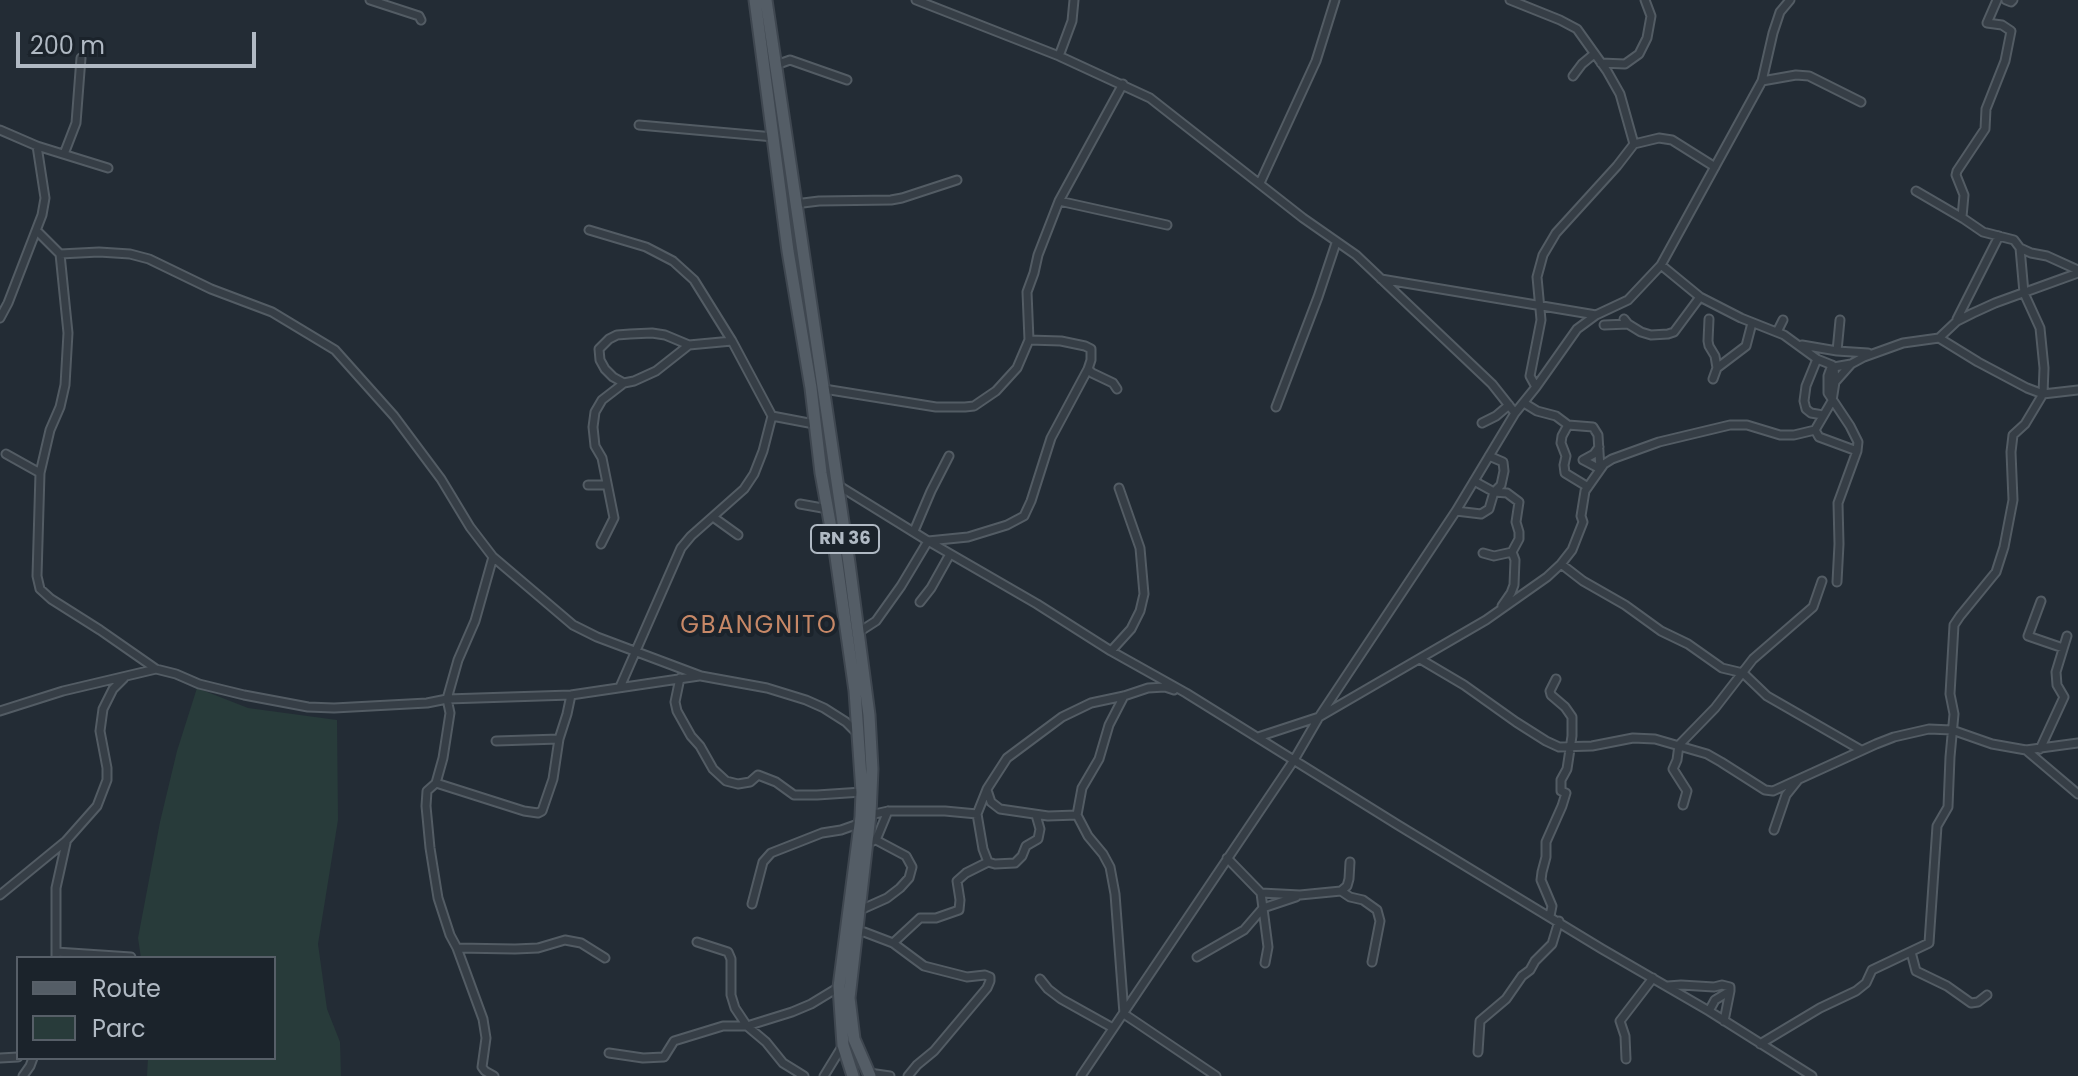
<!DOCTYPE html>
<style>
body{margin:0}
#map{position:relative;width:2078px;height:1076px;overflow:hidden;background:#232c35;font-family:Poppins,sans-serif}
canvas{display:block}
.legend{position:absolute;left:16px;top:956px;width:260px;height:104px;box-sizing:border-box;background:#1b232b;border:2px solid #575f68;margin:0;padding:10px 14px;list-style:none;font-size:24px;color:#b0b9c3}
.legend li{display:flex;align-items:center;gap:16px;height:40px}
.legend b{width:40px;border:2px solid #575f68}
.scale{position:absolute;left:16px;top:32px;width:240px;height:36px;box-sizing:border-box;border:4px solid #b0b9c3;border-top:0;padding-left:10px;font-size:24px;line-height:28px;white-space:nowrap;color:#b0b9c3;-webkit-text-stroke:6px #1b232b;paint-order:stroke}
</style>
<div id="map">
<canvas width="2078" height="1076"></canvas>
<ul class="legend">
<li><b style="height:10px;background:#545d66"></b>Route</li>
<li><b style="height:22px;background:#283b3a"></b>Parc</li>
</ul>
<div class="scale">200 m</div>
</div>
<script>
const g = document.querySelector('canvas').getContext('2d');
g.lineJoin = 'round';
function fillPath(path, color) { g.fillStyle = color; g.fill(path, 'evenodd'); }
const toPath = rows => new Path2D(rows.map(r => 'M' + r).join(''));
function strokePath(path, color, width, dash) { g.strokeStyle = color; g.lineWidth = width; g.lineCap = dash ? 'butt' : 'round'; g.setLineDash(dash || []); g.stroke(path); }
function drawText(font, color, halo, rows, align = 'center') {
  g.font = font + ' Poppins,sans-serif'; g.lineWidth = 8; g.setLineDash([]); g.textBaseline = 'middle'; g.strokeStyle = halo; g.fillStyle = color; for (const [text, x, y, turn = 0] of rows) {
    g.save(); g.translate(x, y); g.rotate((+turn || 0) * Math.PI / 180); g.textAlign = isNaN(turn) ? turn : align; if (halo) g.strokeText(text, 0, 0); g.fillText(text, 0, 0); g.restore();
  }
}
fillPath(toPath([
 [197,688,248,708,337,720,338,820,318,944,327,1009,340,1042,341,1076,147,1076,148,1058,274,1058,274,958,141,958,138,938,160,822,177,751]
]), '#283b3a');
const street = toPath([
 [370,0,419,16,421,20],
 [916,0,1059,56,1150,98,1303,218,1356,255,1492,384,1515,413],
 [1510,0,1560,20,1577,29,1607,71,1620,94,1634,144],
 [2006,0,2011,2,2013,0],
 [1059,56,1072,21,1074,0],
 [1601,63,1625,64,1639,54,1647,38,1651,16,1645,0],
 [776,65,790,60,847,80],
 [1573,76,1582,64,1594,54],
 [1762,81,1796,75,1809,76,1861,102],
 [639,125,774,137],
 [0,130,37,146,108,168],
 [64,154,76,123,81,58],
 [1260,183,1316,61,1335,0],
 [1916,191,1964,219,1983,232,2014,240,2020,248,2031,253,2047,256,2078,270],
 [1059,201,1167,225],
 [795,204,819,201,891,200,902,198,957,180],
 [1962,217,1964,195,1956,175,1957,171,1985,129,1986,109,2005,61,2011,31,2002,25,1987,23,1997,0],
 [589,230,646,247,673,261,694,280,732,341,772,416,763,451,754,474,744,489,691,536,681,548,620,687],
 [37,231,60,254,68,333,65,385,60,407,50,430,40,473,37,576,40,589,51,599,100,630,156,669],
 [60,254,99,252,130,254,149,259,211,289,272,312,335,350,394,416,441,479,470,527,493,557,573,625,597,637,701,676,767,688,806,700,824,708,846,722,856,732],
 [1661,265,1700,297,1741,318,1784,335,1817,359,1832,365,1834,367,1851,364],
 [1381,279,1596,315],
 [0,318,8,303,42,215,45,198,37,146],
 [1624,319,1628,324,1641,332,1651,335,1668,334,1674,332,1700,297],
 [1709,319,1708,341,1709,346,1715,356,1717,368,1713,379],
 [1957,319,1999,236],
 [1604,325,1628,324],
 [1777,332,1783,320],
 [1939,338,1978,362,2027,388,2043,394,2078,390],
 [1029,340,1061,341,1085,346,1091,349,1091,360,1088,369,1092,373,1113,383,1117,389],
 [689,345,656,371,634,381,624,383,613,377,605,369,600,360,599,349,609,339,617,335,630,334,652,333,665,335,689,345,732,341],
 [1802,345,1837,351,1868,353],
 [1837,351,1840,320],
 [1817,359,1806,386,1804,401,1806,409,1811,413,1823,415],
 [1832,365,1828,376,1828,393,1850,426,1858,442,1857,451,1838,503,1839,544,1837,582],
 [1717,368,1746,346,1752,323],
 [1835,382,1851,364,1864,357,1903,343,1939,338,1957,321,1973,313,1995,303,2078,273],
 [1536,387,1530,376,1541,320,1537,277,1543,255,1556,233,1617,166,1634,144,1659,138,1672,140,1715,167],
 [824,389,936,407,965,407,974,406,996,391,1017,368,1029,340,1027,292,1034,273,1038,255,1059,201,1123,84],
 [1524,403,1537,411,1556,416,1568,425,1593,427,1598,435,1600,469],
 [1276,407,1318,297,1336,243],
 [772,416,814,424],
 [1482,423,1496,416,1509,405],
 [1568,425,1562,436,1561,443,1566,456,1564,465,1565,473,1588,487],
 [1815,430,1819,437,1857,451],
 [1599,447,1594,454,1583,460,1600,469],
 [6,454,40,473],
 [1474,481,1494,492,1501,485,1504,471,1503,462,1489,456],
 [836,484,928,541,1037,604,1111,651,1186,693,1398,825,1602,949,1709,1011,1812,1076],
 [588,485,607,485],
 [800,504,828,509],
 [1456,511,1481,514,1489,509,1494,492,1507,493,1519,502,1516,522,1519,532,1519,539,1512,552,1494,556,1483,553],
 [713,517,738,535],
 [914,531,931,491,949,456],
 [601,544,614,518,602,458,595,446,593,427,595,412,602,400,624,383],
 [493,557,475,621,458,660,447,699,450,713,443,758,436,783,427,791,426,806,430,848,438,898,450,935,457,948,483,1019,486,1038,482,1067,485,1071,494,1076],
 [1561,564,1583,581,1625,605,1661,631,1688,644,1722,668,1743,673,1767,696,1861,750],
 [2041,601,2028,636,2063,648],
 [920,602,931,588,950,554],
 [1502,606,1511,593,1514,585,1515,560,1512,552],
 [859,632,876,621,901,586,928,541,968,537,1007,525,1024,516,1031,501,1051,438,1088,369],
 [1111,651,1131,629,1140,611,1144,594,1140,548,1119,488],
 [1420,659,1464,685,1516,722,1546,741,1559,747,1592,746,1633,738,1655,739,1707,754,1721,762,1765,790,1773,791,1876,744,1894,737,1929,729,1952,730,1992,744,2026,750,2078,743],
 [680,678,675,702,677,711,691,736,700,746,713,769,726,781,738,784,750,782,758,775,776,782,794,795,817,795,862,792],
 [1124,696,1109,725,1099,759,1082,788,1077,815,1088,836,1103,854,1110,867,1115,894,1124,1014,1216,1076],
 [0,711,63,691,156,669,176,674,199,684,244,695,308,707,334,708,427,703,447,699,571,695,699,676],
 [1258,737,1319,717,1486,620,1547,577,1561,564,1572,550,1583,522,1581,516,1585,491,1604,464,1612,459,1659,442,1730,425,1747,425,1780,435,1794,435,1815,430,1832,401,1835,382,1834,367],
 [496,741,559,739],
 [2040,749,2064,697,2057,685,2056,672,2067,636],
 [2026,750,2078,794],
 [436,783,524,811,538,813,542,811,553,779,559,739,567,714,571,695],
 [987,790,991,802,1000,809,1048,816,1077,815],
 [1683,805,1687,791,1673,769,1677,760,1679,745,1715,708,1753,659,1813,607,1822,581],
 [977,814,987,789,1007,758,1062,717,1091,703,1124,696,1148,688,1165,687,1174,690],
 [870,815,888,811,945,811,977,814,983,849,988,862,995,864,1015,863,1022,856,1026,846,1038,839,1040,829,1036,815],
 [1774,830,1786,795,1798,780],
 [873,841,876,840,888,811],
 [1227,858,1261,893,1300,895,1341,891,1347,886,1349,879,1350,862],
 [1341,891,1350,897,1363,900,1377,910,1380,921,1372,962],
 [1261,893,1268,947,1265,963],
 [0,895,66,841,97,806,107,780,107,768,100,731,103,709,113,689,124,678],
 [752,904,763,862,771,853,822,833,841,830,858,824,859,821],
 [858,911,887,898,900,888,909,878,912,867,906,856,876,840],
 [1550,916,1552,906,1541,880,1542,872,1546,857,1546,842,1562,806,1566,793,1561,791,1561,780,1567,769,1572,736,1572,717,1565,707,1551,695,1550,691,1556,679],
 [856,933,864,932,893,943,924,966,967,977,985,975,990,977,990,981,987,988,934,1051,917,1065,908,1076],
 [697,942,728,952,731,959,731,995,735,1008,747,1026,766,1042,783,1063,804,1076],
 [893,943,920,918,936,918,959,910,960,900,957,881,966,873,988,862],
 [457,948,515,949,538,948,565,940,581,943,605,958],
 [56,952,56,888,66,843],
 [1911,952,1916,971,1947,986,1971,1003,1978,1002,1987,995],
 [1197,957,1244,930,1263,908,1296,897],
 [56,958,56,952,131,957],
 [1040,979,1048,989,1061,999,1113,1028],
 [1668,986,1681,985,1714,987,1722,985,1730,987,1730,991,1715,1000,1709,1011],
 [1724,1021,1730,991],
 [1760,1044,1820,1008,1856,991,1866,983,1872,970,1929,943,1937,826,1948,807,1950,757,1954,714,1950,694,1954,625,1960,616,1996,572,2004,547,2013,500,2011,452,2013,435,2025,424,2043,394,2044,368,2040,328,2024,293,2020,248],
 [1478,1052,1480,1021,1506,999,1522,976,1530,970,1535,961,1552,944,1559,921],
 [609,1053,643,1058,664,1057,674,1041,723,1026,747,1026,792,1012,811,1004,839,987],
 [0,1058,18,1057],
 [1626,1059,1625,1036,1620,1021,1653,978],
 [869,1073,890,1076],
 [23,1076,30,1066,33,1058],
 [824,1076,843,1045],
 [1081,1076,1294,760,1319,717,1456,511,1515,413,1536,387,1577,329,1596,315,1628,300,1661,265,1762,81,1773,33,1780,12,1790,0]
]);
const primary = toPath([
 [755,0,788,251,811,388,821,473,835,550,855,691,862,792,861,817,839,987,843,1045,853,1076],
 [766,0,849,563,869,715,872,769,870,815,849,998,854,1039,870,1076]
]);
strokePath(street, '#535c64', 11);
strokePath(primary, '#3f4750', 15);
strokePath(street, '#363e46', 7);
strokePath(primary, '#545d66', 11);
for (const [x, y, w] of [
 [845,539,68]
]) { const box = new Path2D(); box.roundRect(x - w / 2, y - 14, w, 28, 6); g.fillStyle = '#1b232b'; g.fill(box); strokePath(box, '#b0b9c3', 2); }
drawText('bold 18px', '#b0b9c3', null, [
 ["RN 36",845,539]
]);
g.letterSpacing = '2px';
drawText('24px', '#c78867', '#1b232b', [
 ["GBANGNITO",759,627]
]);
g.letterSpacing = '0px';
</script>
